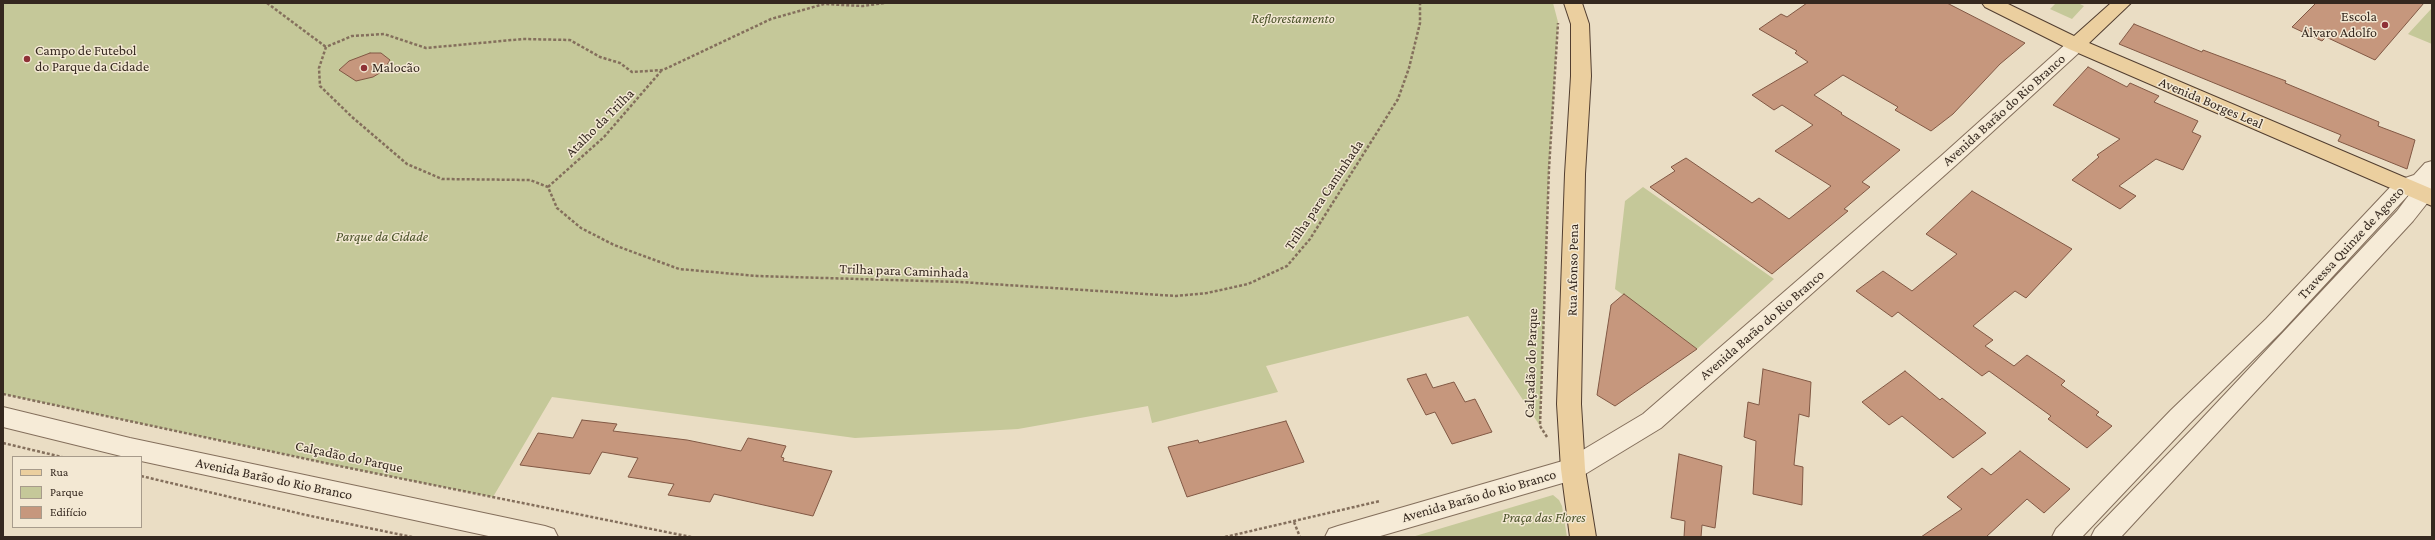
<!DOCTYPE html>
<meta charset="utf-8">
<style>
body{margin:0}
#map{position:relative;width:2435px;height:540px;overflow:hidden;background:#eaddc4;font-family:"Crimson Pro",serif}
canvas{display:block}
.frame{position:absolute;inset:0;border:4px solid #35281f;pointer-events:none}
.legend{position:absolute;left:12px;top:456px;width:130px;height:72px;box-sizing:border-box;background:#f3e8d3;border:1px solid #a79b8b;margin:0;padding:5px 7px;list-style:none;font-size:12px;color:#35281f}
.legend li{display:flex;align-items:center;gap:8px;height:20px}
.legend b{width:20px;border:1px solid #a79b8b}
</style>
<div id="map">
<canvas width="2435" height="540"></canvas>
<div class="frame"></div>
<ul class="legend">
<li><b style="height:5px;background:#ebcf9f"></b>Rua</li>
<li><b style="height:11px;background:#c5c899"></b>Parque</li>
<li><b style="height:11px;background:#c6977d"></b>Edifício</li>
</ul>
</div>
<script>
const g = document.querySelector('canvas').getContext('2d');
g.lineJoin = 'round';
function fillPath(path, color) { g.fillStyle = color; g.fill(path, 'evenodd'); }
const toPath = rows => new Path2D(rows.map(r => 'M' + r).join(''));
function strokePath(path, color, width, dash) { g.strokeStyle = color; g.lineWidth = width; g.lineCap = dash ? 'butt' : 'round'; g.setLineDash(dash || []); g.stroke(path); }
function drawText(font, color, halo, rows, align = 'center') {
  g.font = font + ' "Crimson Pro",serif'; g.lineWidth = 3; g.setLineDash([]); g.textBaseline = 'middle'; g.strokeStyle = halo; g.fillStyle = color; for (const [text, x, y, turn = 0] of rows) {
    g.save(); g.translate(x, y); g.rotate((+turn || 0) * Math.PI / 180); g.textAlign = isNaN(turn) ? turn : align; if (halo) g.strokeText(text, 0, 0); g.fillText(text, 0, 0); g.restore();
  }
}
fillPath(toPath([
 [3,3,1553,3,1558,22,1549,169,1540,426,1468,316,1266,366,1278,392,1152,423,1148,406,1018,429,855,438,552,397,493,497,344,467,3,394],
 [2056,3,2078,3,2084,6,2072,19,2050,9],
 [2432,8,2432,44,2408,34],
 [1643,187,1774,279,1697,349,1615,289,1625,201],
 [1553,495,1559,500,1562,506,1567,537,1412,537]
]), '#c5c899');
const building = toPath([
 [1807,3,1947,3,2025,43,2000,64,1953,114,1931,131,1895,110,1898,107,1843,75,1814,95,1842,113,1841,114,1900,150,1862,182,1870,187,1844,209,1848,211,1772,274,1650,187,1675,171,1671,167,1686,158,1752,203,1759,198,1789,219,1831,186,1775,151,1813,125,1782,105,1774,110,1752,95,1808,62,1795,53,1797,51,1759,29,1781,14,1787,17,1807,3],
 [2316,3,2424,3,2375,60,2326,37,2322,41,2292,27,2316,3],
 [2134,24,2202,52,2203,50,2286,81,2285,83,2379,122,2378,126,2415,140,2407,169,2338,141,2341,135,2119,44,2134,24],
 [370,53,381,53,390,60,383,71,373,77,356,81,339,70,349,61,370,53],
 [2088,67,2127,87,2130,83,2159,96,2154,102,2198,121,2192,132,2201,136,2183,170,2156,159,2119,186,2136,196,2120,209,2072,180,2099,157,2097,155,2120,139,2053,105,2088,67],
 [1972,191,2072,249,2026,298,2015,291,1973,326,1993,340,1985,346,2014,366,2027,355,2065,381,2061,385,2099,412,2096,415,2112,426,2087,448,2048,419,2051,416,1989,371,1982,376,1898,312,1892,317,1856,291,1883,271,1912,291,1957,254,1926,234,1972,191],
 [1624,294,1697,349,1615,406,1597,395,1611,305,1624,294],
 [1763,369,1811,382,1809,417,1799,414,1794,465,1803,467,1802,505,1753,494,1756,441,1744,437,1748,402,1759,405,1763,369],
 [1905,371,1940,400,1942,398,1986,433,1953,458,1902,416,1889,425,1862,402,1905,371],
 [1426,374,1433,388,1454,382,1465,402,1475,399,1492,432,1452,444,1435,412,1426,415,1407,379,1426,374],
 [582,420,617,424,613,431,687,440,741,451,748,438,786,446,781,457,784,458,783,461,832,471,813,516,714,494,710,502,668,495,674,484,628,477,638,458,602,452,590,474,520,465,538,433,573,438,582,420],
 [1286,421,1304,462,1187,497,1168,447,1198,440,1199,443,1286,421],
 [2020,451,2070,489,2044,513,2027,499,1986,537,1921,537,1962,509,1947,497,1982,468,1991,475,2020,451],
 [1679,454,1722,466,1715,528,1702,525,1701,537,1684,537,1685,521,1671,518,1679,454]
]);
fillPath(building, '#c6977d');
strokePath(building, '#815844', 1);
const minor = toPath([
 [2076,39,2083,41,2085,45,2083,49,1955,166,1661,428,1582,476,1573,480,1377,537,1325,537,1329,529,1338,526,1566,460,1643,414,1941,156,2069,41,2076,39],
 [2432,161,2432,197,2413,221,2121,537,2091,537,2095,529,2195,426,2397,211,2412,191,2282,331,2189,424,2082,537,2052,537,2056,529,2171,410,2266,319,2396,181,2414,175,2425,163,2432,161],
 [3,407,130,438,545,526,554,529,558,537,493,537,141,461,141,457,125,457,3,427,3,407]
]);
const major = toPath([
 [1564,3,1582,3,1589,24,1591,76,1585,174,1581,404,1585,469,1596,537,1570,537,1561,469,1557,404,1565,174,1571,76,1571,24,1564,3],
 [1982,3,2006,3,2074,36,2111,3,2131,3,2089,43,2432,189,2432,206,2069,49,1985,7,1982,3]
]);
strokePath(minor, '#846f5c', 2);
strokePath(major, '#523e30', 2);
strokePath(toPath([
 [267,3,326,47],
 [884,3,863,6,824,4,771,19,663,70,632,72,620,63,600,57,570,40,523,39,426,48,384,34,352,36,326,47,319,68,320,86,352,117,407,164,442,179,530,180,548,187,557,208,581,228,614,245,679,269,757,276,960,282,1176,296,1207,293,1248,284,1287,266,1310,239,1398,99,1409,68,1420,23,1420,3],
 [548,187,604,137,662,70],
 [3,394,344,467,691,537],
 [1547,437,1540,426,1549,169,1558,23],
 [3,443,62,457],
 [141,476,306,515,412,537],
 [1294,522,1300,537],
 [1225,537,1380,501]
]), '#846f5c', 2.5, [3, 2]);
fillPath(minor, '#f6ebd7');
fillPath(major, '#ebcf9f');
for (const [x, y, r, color] of [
 [2385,25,4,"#8e3136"],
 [27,59,4,"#8e3136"],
 [364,68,4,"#8e3136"]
]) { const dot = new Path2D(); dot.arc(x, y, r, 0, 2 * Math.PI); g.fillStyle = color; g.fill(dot); strokePath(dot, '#f3e8d3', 1.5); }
drawText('14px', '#35281f', '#f3e8d3', [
 ["Escola",2377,17,"right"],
 ["Álvaro Adolfo",2377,33,"right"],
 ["Campo de Futebol",35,51],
 ["do Parque da Cidade",35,67],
 ["Malocão",372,68]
], 'left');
drawText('italic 14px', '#485027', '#f3e8d3', [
 ["Reflorestamento",1293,19],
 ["Parque da Cidade",382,237],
 ["Praça das Flores",1544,518]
]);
drawText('14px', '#35281f', '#f3e8d3', [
 ["Avenida Borges Leal",2211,103,23],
 ["Avenida Barão do Rio Branco",2004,110,-42],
 ["Atalho da Trilha",600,123,-45],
 ["Trilha para Caminhada",1324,195,-56],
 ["Travessa Quinze de Agosto",2351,243,-47],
 ["Rua Afonso Pena",1573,270,-89],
 ["Trilha para Caminhada",904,271,2],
 ["Avenida Barão do Rio Branco",1762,325,-41],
 ["Calçadão do Parque",1531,363,-88],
 ["Calçadão do Parque",349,457,12],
 ["Avenida Barão do Rio Branco",274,479,12],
 ["Avenida Barão do Rio Branco",1479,496,-16]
]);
</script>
